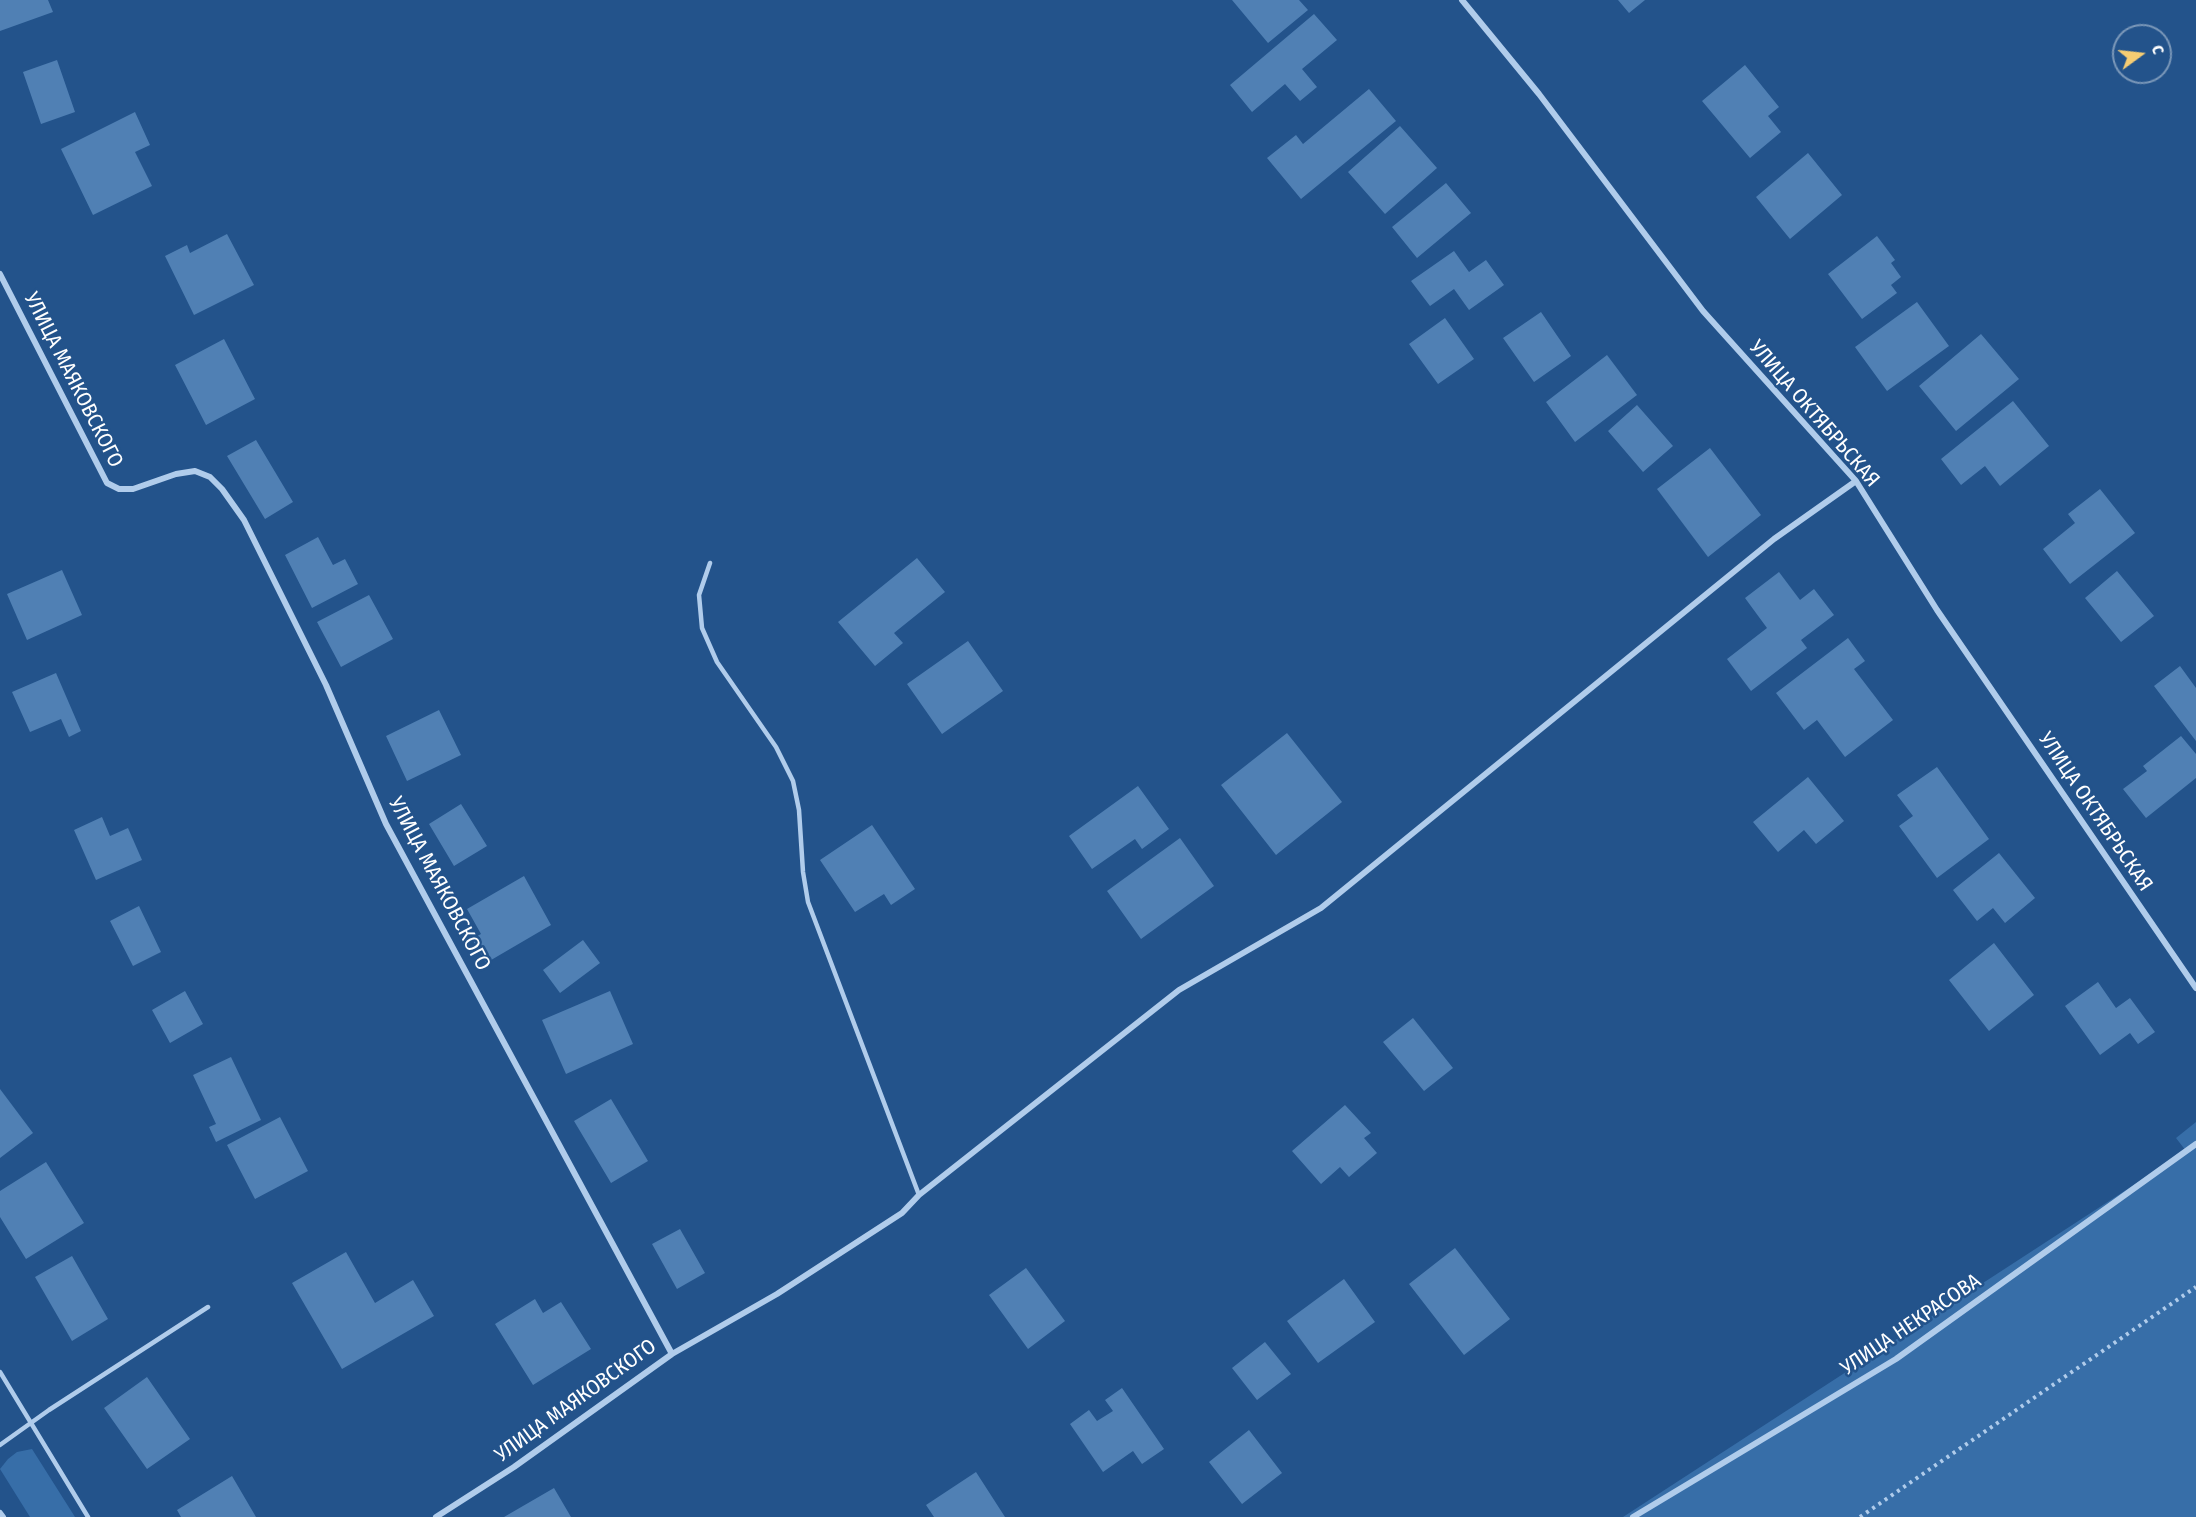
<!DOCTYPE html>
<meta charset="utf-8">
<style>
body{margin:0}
#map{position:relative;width:2196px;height:1517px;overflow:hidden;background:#23538b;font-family:"Fira Sans Condensed",sans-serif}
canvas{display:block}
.north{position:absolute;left:2112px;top:24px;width:60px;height:60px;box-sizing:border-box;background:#23538b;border:2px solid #7b98b9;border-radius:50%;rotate:75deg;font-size:16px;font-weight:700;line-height:24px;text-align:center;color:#fff}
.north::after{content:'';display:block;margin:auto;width:21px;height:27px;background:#f6cd73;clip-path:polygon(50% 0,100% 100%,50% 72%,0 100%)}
</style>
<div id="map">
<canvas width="2196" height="1517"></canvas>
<div class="north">С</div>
</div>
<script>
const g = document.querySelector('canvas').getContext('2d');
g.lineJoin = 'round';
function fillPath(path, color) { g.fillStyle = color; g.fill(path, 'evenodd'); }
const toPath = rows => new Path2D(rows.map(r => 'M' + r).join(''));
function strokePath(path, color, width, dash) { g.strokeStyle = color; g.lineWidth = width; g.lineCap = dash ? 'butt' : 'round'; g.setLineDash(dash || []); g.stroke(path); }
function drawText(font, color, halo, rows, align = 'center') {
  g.font = font + ' "Fira Sans Condensed",sans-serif'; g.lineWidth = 5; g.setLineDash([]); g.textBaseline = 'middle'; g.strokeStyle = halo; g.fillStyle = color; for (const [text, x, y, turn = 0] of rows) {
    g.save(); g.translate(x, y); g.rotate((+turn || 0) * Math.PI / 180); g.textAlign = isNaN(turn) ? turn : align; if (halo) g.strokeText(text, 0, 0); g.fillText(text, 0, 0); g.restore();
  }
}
fillPath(toPath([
 [2196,1122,2196,1517,1623,1517,2186,1151,2176,1138],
 [32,1449,75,1517,30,1517,0,1469,8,1459,17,1452]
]), '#376ea8');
fillPath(toPath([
 [0,0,48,0,53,12,0,31],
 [1232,0,1299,0,1308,10,1268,43],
 [1618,0,1645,0,1629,13],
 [1314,14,1337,40,1302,69,1317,87,1300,101,1285,84,1252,112,1230,85],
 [57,60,75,112,41,124,23,72],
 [1745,65,1779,107,1768,116,1781,132,1750,158,1702,101],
 [1369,89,1396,121,1301,199,1267,158,1296,135,1303,144],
 [135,112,150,145,135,152,152,186,93,215,61,149],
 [1400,126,1437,168,1385,214,1348,172],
 [1808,153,1842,195,1790,239,1756,197],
 [1446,183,1471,213,1417,258,1392,227],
 [227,234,254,285,194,315,165,256,187,245,190,253],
 [1877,236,1895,260,1891,263,1901,277,1891,285,1897,293,1862,319,1828,274],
 [1454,251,1469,272,1486,260,1504,285,1469,310,1454,289,1430,306,1411,281],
 [1917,302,1949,346,1887,391,1855,347],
 [1541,312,1571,356,1534,382,1503,338],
 [1445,318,1474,359,1438,384,1409,344],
 [1981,334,2019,379,1956,431,1919,386],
 [224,339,255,399,206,425,175,365],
 [1607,355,1637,395,1575,442,1546,402],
 [2013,401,2049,446,2000,486,1985,466,1961,485,1941,459],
 [1637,405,1673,446,1643,472,1608,431],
 [256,440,293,502,265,519,227,456],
 [1710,448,1761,515,1708,557,1657,489],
 [2100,489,2135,533,2070,584,2043,549,2075,523,2068,514],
 [318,537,333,565,345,559,358,584,312,608,285,555],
 [917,558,945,592,894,633,903,643,875,666,838,622],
 [62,570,82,615,27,640,7,594],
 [2117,571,2154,616,2121,642,2085,598],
 [1779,572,1800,600,1814,589,1834,615,1801,640,1807,648,1751,691,1727,659,1767,628,1745,598],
 [369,595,393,639,341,667,317,622],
 [1848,638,1865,661,1854,669,1893,720,1845,757,1817,720,1804,730,1776,693],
 [968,641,1003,691,942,734,907,684],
 [2180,666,2196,688,2196,741,2154,686],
 [56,673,81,731,69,737,61,719,30,732,12,692],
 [439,710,461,755,407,781,386,736],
 [1287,733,1342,802,1276,855,1221,785],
 [2181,736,2196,754,2196,778,2146,818,2123,789,2147,771,2143,766],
 [1937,767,1989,839,1937,878,1899,826,1913,816,1897,795],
 [1808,777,1844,821,1816,844,1804,830,1778,852,1753,822],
 [1138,786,1169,829,1142,849,1135,839,1092,869,1069,836],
 [461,804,487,846,454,866,429,824],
 [102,817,110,836,128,828,142,860,96,880,74,830],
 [872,825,915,889,891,905,884,894,855,912,820,860],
 [1180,838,1214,886,1141,939,1107,891],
 [1999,853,2035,898,2005,923,1993,908,1977,921,1953,890],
 [524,876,551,925,486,963,472,939,481,934,467,909],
 [139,906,161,952,133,966,110,921],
 [583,940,600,963,560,993,543,970],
 [1994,943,2034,995,1989,1031,1949,980],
 [2098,982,2116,1008,2130,998,2155,1032,2138,1044,2130,1033,2100,1055,2065,1006],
 [185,991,203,1024,170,1043,152,1010],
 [610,991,633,1044,566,1074,542,1020],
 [1413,1018,1453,1068,1424,1091,1383,1042],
 [231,1057,261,1120,216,1142,209,1127,216,1124,193,1075],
 [0,1089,33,1133,0,1158],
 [611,1099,648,1161,611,1183,574,1121],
 [1345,1105,1371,1133,1364,1138,1377,1153,1349,1177,1340,1167,1321,1184,1292,1151],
 [280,1117,308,1171,255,1199,227,1145],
 [46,1162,84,1223,26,1259,0,1217,0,1191],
 [680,1229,705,1273,677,1289,652,1244],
 [1455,1248,1510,1319,1464,1355,1409,1284],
 [346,1252,375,1303,413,1280,434,1316,342,1369,292,1283],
 [72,1256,108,1319,72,1341,35,1277],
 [1026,1268,1065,1321,1028,1349,989,1295],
 [1344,1279,1375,1322,1318,1363,1287,1321],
 [535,1299,543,1313,561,1302,591,1349,533,1385,495,1324],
 [1265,1342,1291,1374,1257,1400,1232,1368],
 [147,1377,190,1439,147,1469,104,1408],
 [1122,1388,1164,1449,1142,1464,1133,1451,1103,1472,1070,1424,1089,1410,1097,1421,1113,1411,1105,1400],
 [1249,1430,1282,1473,1242,1504,1209,1462],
 [976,1472,1005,1517,934,1517,926,1505],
 [232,1476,256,1517,181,1517,177,1510],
 [554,1488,571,1517,504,1517]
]), '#5080b4');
strokePath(toPath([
 [1860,1517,2196,1287]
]), '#b0cceb', 4, [3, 4.5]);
strokePath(toPath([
 [710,563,699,595,702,628,717,662,776,747,793,781,799,810,803,872,808,902,919,1195],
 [0,1372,88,1517],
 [0,1445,49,1410,208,1307]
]), '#b0cceb', 4.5);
strokePath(toPath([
 [1462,0,1539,94,1703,311,1856,481,1937,610,2196,988],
 [0,274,107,483,119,489,133,489,176,474,195,471,210,477,222,489,244,520,326,685,386,824,672,1354],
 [0,1513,3,1517],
 [436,1517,514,1467,672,1354,777,1294,902,1213,919,1195,1179,990,1321,908,1774,539,1856,481],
 [1633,1517,1896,1359,2196,1144]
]), '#b0cceb', 6);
drawText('21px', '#fff', '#23538b', [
 ["УЛИЦА МАЯКОВСКОГО",73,380,63],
 ["УЛИЦА ОКТЯБРЬСКАЯ",1814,414,49],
 ["УЛИЦА ОКТЯБРЬСКАЯ",2095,812,56],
 ["УЛИЦА МАЯКОВСКОГО",439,884,62],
 ["УЛИЦА НЕКРАСОВА",1911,1325,-34],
 ["УЛИЦА МАЯКОВСКОГО",576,1401,-36]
]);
</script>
